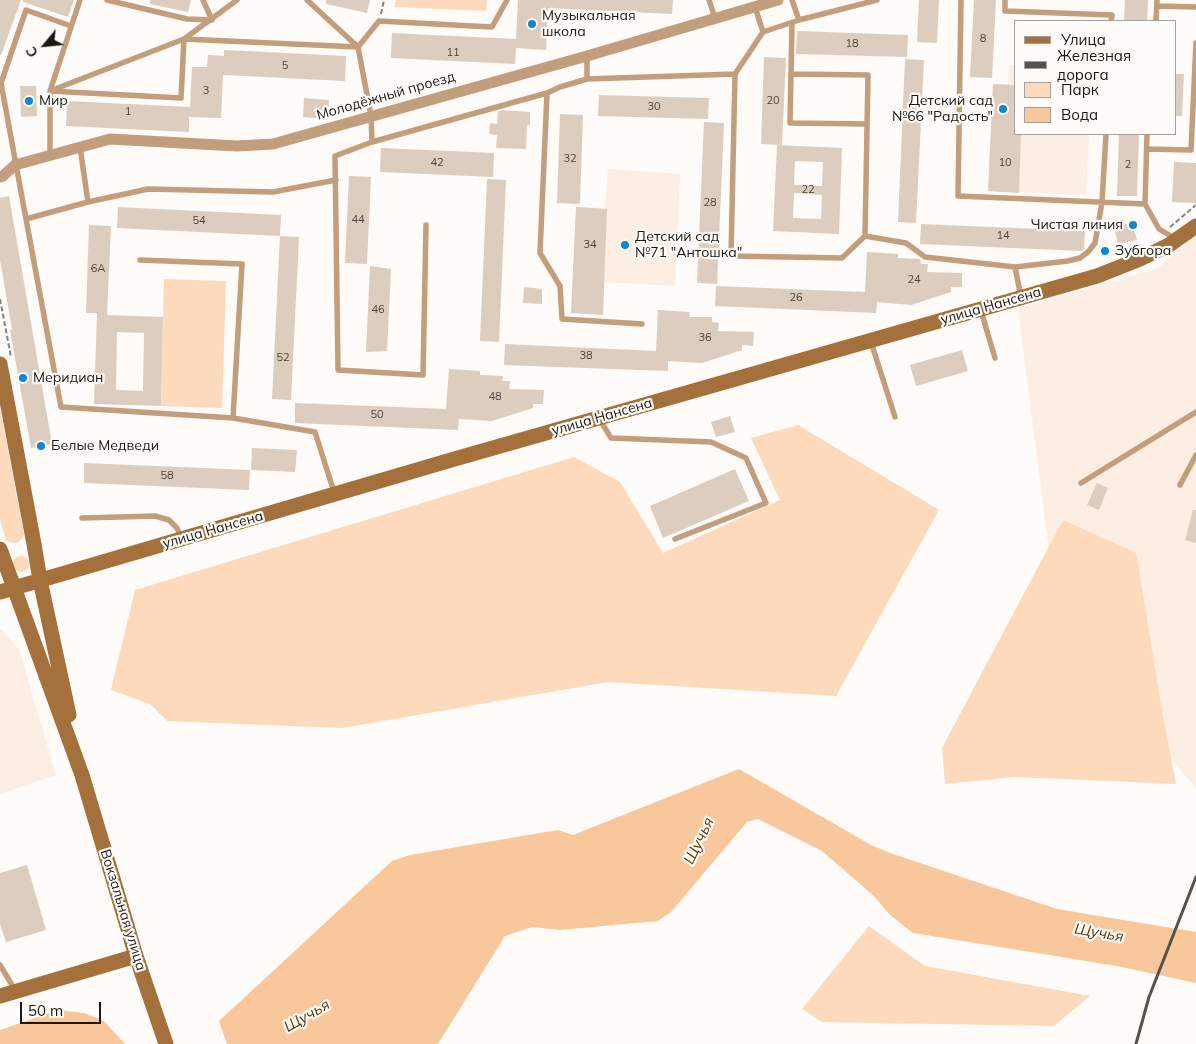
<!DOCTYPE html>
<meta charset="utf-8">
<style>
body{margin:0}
#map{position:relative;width:1196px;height:1044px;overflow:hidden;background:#fefbf8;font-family:Mulish,sans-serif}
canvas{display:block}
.legend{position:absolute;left:1014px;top:20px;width:162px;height:115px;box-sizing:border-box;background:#fefbf8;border:1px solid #a4a09c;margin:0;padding:6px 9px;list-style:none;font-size:15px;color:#1c1711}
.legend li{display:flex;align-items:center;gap:10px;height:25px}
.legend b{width:25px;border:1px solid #a4a09c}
.north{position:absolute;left:20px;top:20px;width:50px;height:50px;-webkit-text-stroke:4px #fefbf8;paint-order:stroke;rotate:242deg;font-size:14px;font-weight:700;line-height:20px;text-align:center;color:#1c1711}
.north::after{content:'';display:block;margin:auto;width:18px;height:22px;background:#1c1711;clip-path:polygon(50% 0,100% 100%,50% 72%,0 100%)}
.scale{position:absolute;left:20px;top:1002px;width:81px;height:22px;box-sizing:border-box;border:2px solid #1c1711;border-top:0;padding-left:6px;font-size:15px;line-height:18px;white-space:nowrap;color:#1c1711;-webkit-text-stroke:4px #fefbf8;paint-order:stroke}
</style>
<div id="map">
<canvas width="1196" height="1044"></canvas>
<ul class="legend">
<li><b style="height:6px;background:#a4703c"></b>Улица</li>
<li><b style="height:6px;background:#55514b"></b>Железная дорога</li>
<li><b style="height:14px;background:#fcdabb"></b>Парк</li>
<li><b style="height:14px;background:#f8c89c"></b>Вода</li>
</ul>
<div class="north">С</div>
<div class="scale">50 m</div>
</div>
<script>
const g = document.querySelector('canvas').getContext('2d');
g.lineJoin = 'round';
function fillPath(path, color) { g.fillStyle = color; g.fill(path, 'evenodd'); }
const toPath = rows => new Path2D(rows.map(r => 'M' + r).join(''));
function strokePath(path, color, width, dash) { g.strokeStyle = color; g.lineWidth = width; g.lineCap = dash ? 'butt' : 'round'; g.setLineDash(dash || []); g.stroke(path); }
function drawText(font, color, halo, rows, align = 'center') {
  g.font = font + ' Mulish,sans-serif'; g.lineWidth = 4.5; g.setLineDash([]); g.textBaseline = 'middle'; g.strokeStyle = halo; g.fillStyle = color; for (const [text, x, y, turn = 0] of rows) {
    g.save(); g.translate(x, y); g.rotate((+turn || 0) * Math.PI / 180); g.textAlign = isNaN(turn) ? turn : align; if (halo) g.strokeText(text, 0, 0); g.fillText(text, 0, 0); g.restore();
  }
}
fillPath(toPath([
 [1009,65,1015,65,1015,134,1089,134,1086,195,988,191,993,84,1008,85],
 [608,169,680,174,675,286,604,282,603,315,571,313,576,207,605,208],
 [1196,234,1196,789,1133,710,1051,566,1018,309,1158,268],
 [0,628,19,650,56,775,0,794]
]), '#fceee2');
fillPath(toPath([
 [396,0,487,0,486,11,394,7],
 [164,279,226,281,222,408,161,406],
 [0,409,24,535,20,541,16,543,9,542,6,540,0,520],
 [798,425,939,510,836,696,608,682,342,728,167,721,150,704,111,690,135,590,574,457,620,482,663,553,780,500,751,438],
 [1063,520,1136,553,1162,711,1176,784,1015,777,945,784,942,748],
 '13 564a8 8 0 1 1 16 0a8 8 0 1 1-16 0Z',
 [869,926,925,966,1090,996,1054,1026,822,1022,802,1009]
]), '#fcdabb');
fillPath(toPath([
 [739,769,871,845,893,854,1057,909,1196,932,1196,983,1117,966,913,933,889,914,875,897,822,851,758,819,747,822,671,912,658,921,560,930,532,927,505,936,438,1044,227,1044,219,1021,392,861,410,855,558,830,573,835],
 [58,1010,84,1013,104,1021,125,1044,0,1044,0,1030]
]), '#f8c89c');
fillPath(toPath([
 [0,0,21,0,1,55,0,55],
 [23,0,74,0,68,17,23,2],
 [150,0,191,0,188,12,150,4],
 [326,0,370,0,367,13,326,4],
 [518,0,673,0,672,14,548,8,546,50,516,48,515,64,391,58,392,33,516,39],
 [919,0,939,0,937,43,917,42],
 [974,0,996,0,992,78,970,77],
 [1125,0,1148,0,1147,21,1124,21],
 [797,31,908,35,907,57,796,54],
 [224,50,346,56,345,81,223,75,221,118,189,117,189,132,66,126,67,101,190,107,192,67,207,67,208,55,224,56],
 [764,57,786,58,782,145,761,144],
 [905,59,924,60,916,223,898,222],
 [1175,74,1184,74,1182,116,1175,116],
 [993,84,1015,85,1015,134,1021,134,1019,193,988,191],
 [20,86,36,86,37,116,21,117],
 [599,95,709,98,708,119,598,116],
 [304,98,329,100,328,119,303,117],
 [502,110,530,112,530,125,527,125,526,149,496,148,497,135,489,134,490,123,497,124,498,112],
 [560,114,583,115,580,204,557,203],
 [704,122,724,123,717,284,697,283],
 [1119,134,1139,134,1137,196,1117,196],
 [777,145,842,148,839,234,773,231],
 [795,161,823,162,822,186,794,185],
 [794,193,822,195,821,219,793,218],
 [381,148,494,153,493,177,380,172],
 [1174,162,1196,163,1196,203,1172,202],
 [349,176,371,177,367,264,345,263],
 [487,179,506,180,499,342,480,341],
 [9,196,52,444,31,448,10,330,12,329,0,260,0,198],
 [118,207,281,215,280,236,117,228],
 [576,207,607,209,603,315,571,313],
 [1132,223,1137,240,1118,244,1114,227],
 [921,224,1085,231,1084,249,1082,251,920,244],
 [89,225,111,226,107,315,163,317,161,406,94,404,97,313,86,313],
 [117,332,144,333,143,391,116,390],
 [280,236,299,237,291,400,272,399],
 [867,252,898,254,898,258,920,259,921,264,928,264,927,272,962,273,962,287,951,287,951,292,911,305,877,302,876,313,715,306,716,286,865,292],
 [370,266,391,269,387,351,366,352],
 [524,287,542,289,542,304,523,303],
 [658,310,690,312,689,317,712,317,712,322,719,323,718,331,754,332,753,346,742,345,742,350,702,363,668,361,668,371,504,365,505,344,656,351],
 [962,350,968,371,916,386,910,365],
 [449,369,480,371,480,375,503,376,502,381,510,381,509,389,544,390,543,404,533,404,533,408,492,421,459,419,458,430,295,423,295,403,446,409],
 [730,416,735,432,716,437,711,422],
 [252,448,297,450,295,472,251,470],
 [84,463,250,470,249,490,84,483],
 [735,469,749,501,663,538,650,506],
 [1097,483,1108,488,1099,510,1087,505],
 [1193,510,1196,510,1196,543,1185,540],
 [27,865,46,930,6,942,0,924,0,873]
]), '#ddcdbe');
strokePath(toPath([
 [381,14,384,0],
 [1170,227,1196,205],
 [0,299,11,357]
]), '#87837e', 2, [5, 2.5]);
strokePath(toPath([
 [80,0,50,91,181,98,184,39,358,47,379,21,492,27,507,0],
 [107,0,187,19,212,20,203,0],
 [307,0,358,47,371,116,372,142,335,156,338,370,423,375,426,225],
 [709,0,715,18],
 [961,0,958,196,1145,204],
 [1005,0,1005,11,1112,15,1111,21],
 [1157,6,1196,7],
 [755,7,763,32,799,20,792,0],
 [799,20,877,0],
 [1156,21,1157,0],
 [587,56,587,79,735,74,731,256,842,258,865,236,868,75,791,74,792,23],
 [735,74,763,32],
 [791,74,790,123,867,124],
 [587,79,560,87,547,93,540,253,560,286,562,319,642,324],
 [1147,134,1145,204,1159,229,1176,239],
 [372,142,547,93],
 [80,147,88,202,26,219,61,407,233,418,242,264,140,260],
 [1147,149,1191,150,1196,43],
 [50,155,50,91,184,39,237,0],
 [88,202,148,189,273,192,336,180],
 [26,219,1,83,26,10,71,26],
 [865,236,906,243,925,257,1015,267],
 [1021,297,1015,267,1068,261,1080,258,1088,252,1095,243,1102,202,1106,134],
 [981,311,995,358],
 [871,342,895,417],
 [233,418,315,432,334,492],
 [600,420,611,438,711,442,746,458,766,503,675,539],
 [1081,483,1196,412],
 [1180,485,1196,455],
 [82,518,155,516,169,520,177,528,181,537],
 [0,965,15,990]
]), '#c29e7d', 5.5);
strokePath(toPath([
 [0,177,3,176,15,165,110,139,237,146,273,144,587,56,778,0]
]), '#c29e7d', 11);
strokePath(toPath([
 [0,364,34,544,40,580,69,715],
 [0,549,82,775,136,956,166,1044],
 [0,592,458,458,1097,276,1140,259,1169,245,1196,226],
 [0,996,136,956]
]), '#a4703c', 15);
strokePath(toPath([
 [1136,1044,1149,997,1196,877]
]), '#55514b', 3);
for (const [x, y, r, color] of [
 [532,24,5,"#1185ce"],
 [29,101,5,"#1185ce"],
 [1003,109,5,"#1185ce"],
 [1133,225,5,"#1185ce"],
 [625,245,5,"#1185ce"],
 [1105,251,5,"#1185ce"],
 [23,378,5,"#1185ce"],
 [41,446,5,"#1185ce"]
]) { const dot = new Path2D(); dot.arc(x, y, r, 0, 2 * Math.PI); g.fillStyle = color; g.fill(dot); strokePath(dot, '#fefbf8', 2); }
drawText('11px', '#4c443c', null, [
 ["8",983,39],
 ["18",852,44],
 ["11",453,53],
 ["5",285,66],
 ["3",206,91],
 ["20",773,101],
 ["30",654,107],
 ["1",128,112],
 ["32",570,159],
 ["42",437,163],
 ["10",1005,163],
 ["2",1128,165],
 ["22",808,190],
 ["28",710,203],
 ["44",358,220],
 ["54",199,221],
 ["14",1003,236],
 ["34",590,245],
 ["6А",98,269],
 ["24",914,280],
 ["26",796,298],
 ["46",378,310],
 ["36",705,338],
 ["38",586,356],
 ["52",283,358],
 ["48",495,397],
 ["50",377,415],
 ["58",167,476]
]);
drawText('14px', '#1c1711', '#fefbf8', [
 ["Музыкальная",542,16],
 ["школа",542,32],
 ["Мир",39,101],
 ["Детский сад",993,101,"right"],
 ["№66 \"Радость\"",993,117,"right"],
 ["Чистая линия",1123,225,"right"],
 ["Детский сад",635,237],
 ["№71 \"Антошка\"",635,253],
 ["Зубгора",1115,251],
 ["Меридиан",33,378],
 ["Белые Медведи",51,446]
], 'left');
drawText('14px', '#1c1711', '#fefbf8', [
 ["Молодёжный проезд",386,96,-16],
 ["улица Нансена",991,306,-16],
 ["улица Нансена",602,417,-16],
 ["улица Нансена",213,530,-16],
 ["Вокзальная улица",123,910,73]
]);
drawText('italic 15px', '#613600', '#fefbf8', [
 ["Щучья",699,841,-64],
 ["Щучья",1099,933,10],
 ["Щучья",307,1016,-30]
]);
</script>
